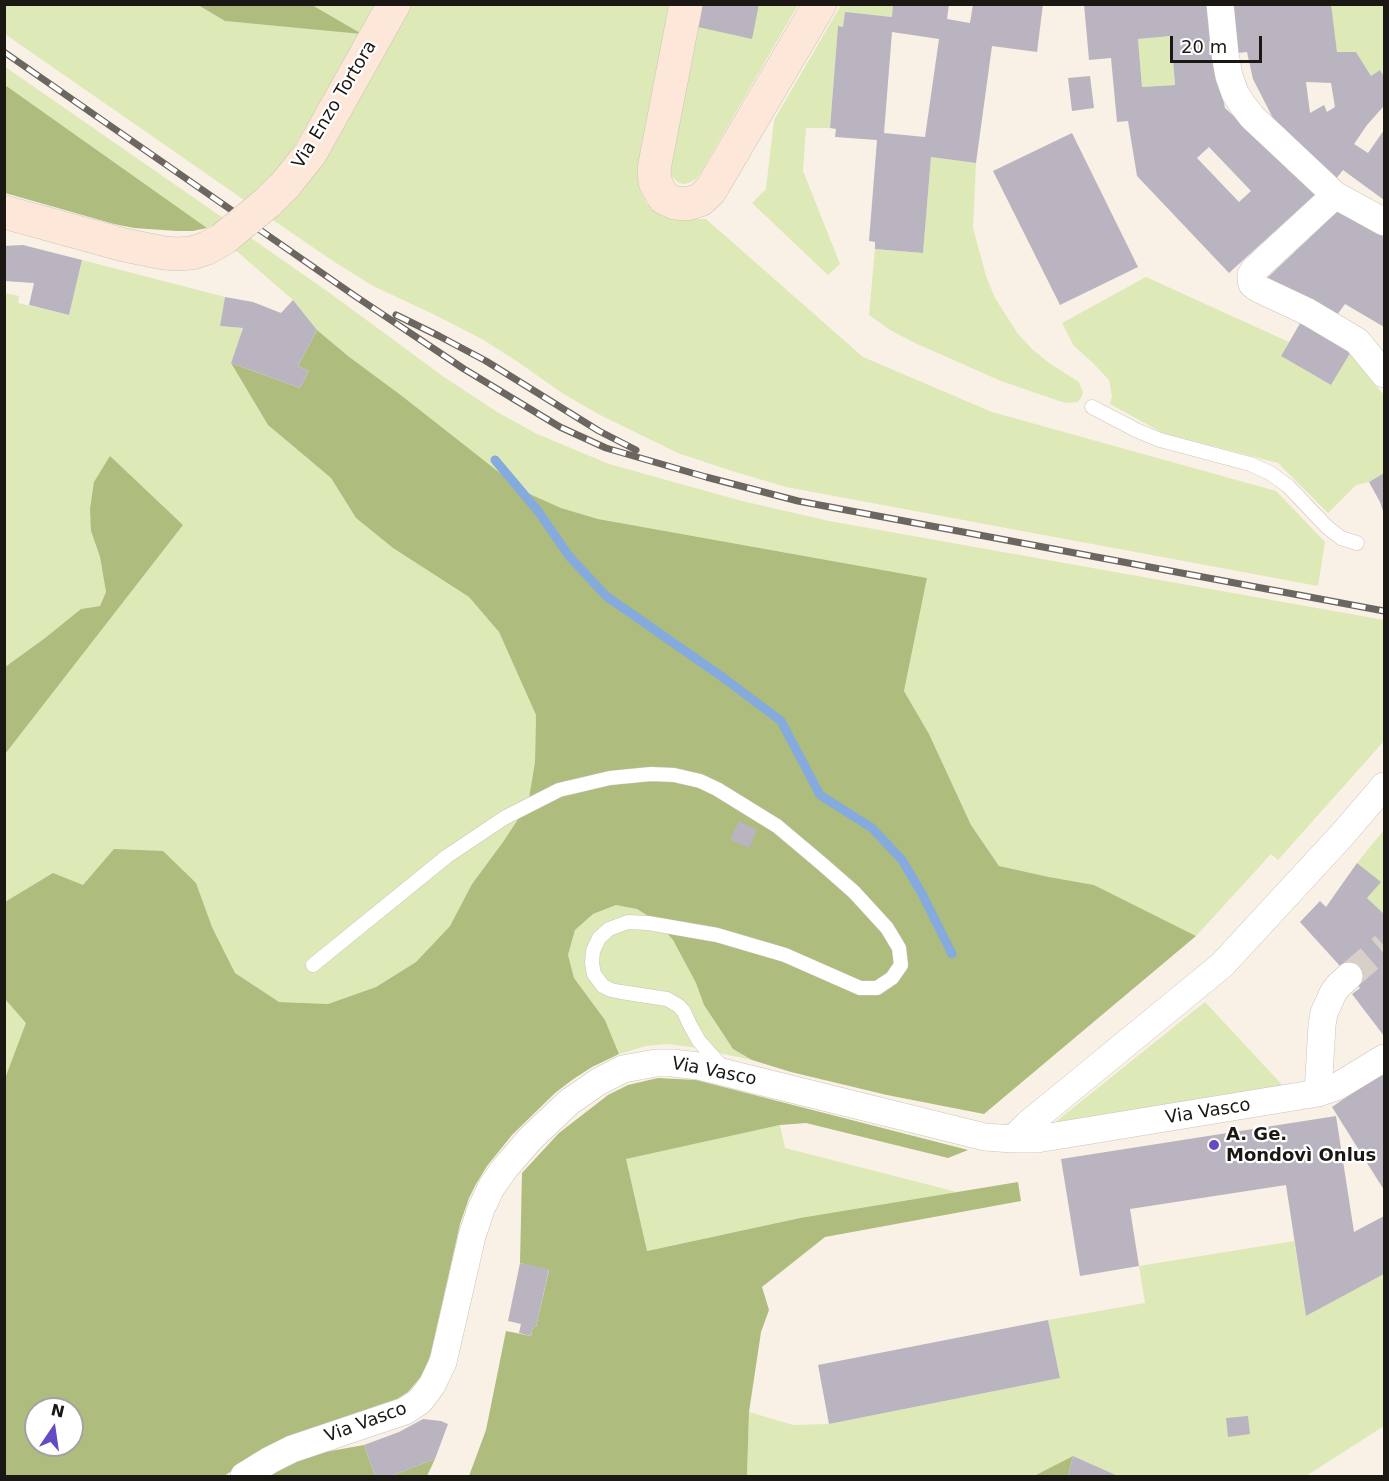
<!DOCTYPE html>
<meta charset="utf-8">
<style>
body{margin:0}
#map{position:relative;width:1389px;height:1481px;overflow:hidden;background:#f9f1e6;font-family:"DejaVu Sans",sans-serif}
canvas{display:block}
.frame{position:absolute;inset:0;border:6px solid #1b1814;pointer-events:none}
.north{position:absolute;left:24px;top:1397px;width:60px;height:60px;box-sizing:border-box;background:#fff;border:2px solid #a4a3a1;border-radius:50%;rotate:13deg;font-size:16px;font-weight:700;line-height:24px;text-align:center;color:#1b1814}
.north::after{content:'';display:block;margin:auto;width:21px;height:27px;background:#644bc4;clip-path:polygon(50% 0,100% 100%,50% 72%,0 100%)}
.scale{position:absolute;left:1170px;top:36px;width:92px;height:27px;box-sizing:border-box;border:3px solid #1b1814;border-top:0;padding-left:8px;font-size:18px;line-height:21px;white-space:nowrap;color:#1b1814;-webkit-text-stroke:4px #fff;paint-order:stroke}
</style>
<div id="map">
<canvas width="1389" height="1481"></canvas>
<div class="frame"></div>
<div class="north">N</div>
<div class="scale">20 m</div>
</div>
<script>
const g = document.querySelector('canvas').getContext('2d');
g.lineJoin = 'round';
function fillPath(path, color) { g.fillStyle = color; g.fill(path, 'evenodd'); }
const toPath = rows => new Path2D(rows.map(r => 'M' + r).join(''));
function strokePath(path, color, width, dash) { g.strokeStyle = color; g.lineWidth = width; g.lineCap = dash ? 'butt' : 'round'; g.setLineDash(dash || []); g.stroke(path); }
function drawText(font, color, halo, rows, align = 'center') {
  g.font = font + ' "DejaVu Sans",sans-serif'; g.lineWidth = 4.5; g.setLineDash([]); g.textBaseline = 'middle'; g.strokeStyle = halo; g.fillStyle = color; for (const [text, x, y, turn = 0] of rows) {
    g.save(); g.translate(x, y); g.rotate((+turn || 0) * Math.PI / 180); g.textAlign = isNaN(turn) ? turn : align; if (halo) g.strokeText(text, 0, 0); g.fillText(text, 0, 0); g.restore();
  }
}
fillPath(toPath([
 [5,5,198,5,225,21,360,33,312,5,378,5,282,167,247,202,5,34],
 [411,5,670,5,639,174,640,191,647,204,658,214,671,219,706,219,863,357,992,412,1276,491,1325,542,1318,586,786,487,732,471,678,453,598,414,562,393,518,362,482,339,429,312,373,286,333,261,270,218,382,58],
 [700,5,798,5,701,172,696,179,691,182,685,184,679,183,669,174],
 [841,5,893,5,892,17,845,13,843,27,838,27,830,128,806,128,803,171,840,264,828,275,752,203,766,189,774,120],
 [1331,5,1384,5,1384,76,1380,70,1371,76,1356,52,1337,52],
 [1171,36,1175,85,1142,87,1138,39],
 [4,66,226,220,207,228,5,85],
 [931,157,976,163,973,228,986,276,995,298,1018,334,1032,349,1049,363,1079,382,1083,393,1081,398,1078,402,1065,403,1001,381,915,343,890,330,869,315,875,249,923,253],
 [248,236,327,291,444,377,497,412,537,434,609,464,742,501,829,521,1384,620,1384,741,1278,860,1271,854,1196,936,1094,885,1049,877,999,866,971,825,929,734,904,691,927,578,598,519,561,508,523,491,402,396,348,356,317,330,293,300,233,248],
 [82,260,225,297,220,326,243,328,231,363,268,425,331,478,356,518,393,548,469,597,499,632,536,715,535,762,528,804,503,842,472,884,450,926,416,962,376,987,328,1004,278,1002,235,973,212,927,196,883,83,885,12,899,5,902,4,754,183,525,110,457,91,531,100,557,106,592,100,606,81,609,45,638,5,667,5,293,19,296,18,303,69,315],
 [1146,277,1289,342,1281,356,1331,385,1352,350,1366,365,1362,369,1384,395,1384,473,1369,482,1356,485,1328,513,1278,463,1163,433,1110,404,1112,396,1109,380,1093,363,1074,346,1062,323],
 [1384,830,1384,914,1367,898,1380,882,1357,863],
 [616,905,637,909,656,921,673,940,696,983,704,1005,733,1049,752,1060,691,1047,667,1044,646,1046,619,1054,605,1020,574,978,568,955,575,930,593,914],
 [5,999,27,1023,5,1081],
 [1205,1002,1286,1089,1048,1128],
 [780,1125,785,1148,957,1192,800,1218,646,1251,625,1159],
 [1294,1241,1306,1316,1384,1274,1384,1426,1306,1476,1118,1476,1073,1456,1034,1476,747,1476,749,1412,793,1425,829,1424,1060,1378,1048,1320,1145,1303,1139,1266]
]), '#dde9b6');
fillPath(toPath([
 [198,5,312,5,362,34,225,21],
 [5,85,207,228,193,231,177,231,134,228,114,224,5,193],
 [317,330,348,356,402,396,523,491,561,508,598,519,927,578,904,691,929,734,971,825,999,866,1049,877,1094,885,1196,936,984,1114,887,1095,791,1072,752,1060,733,1049,704,1005,696,983,673,940,656,921,637,909,616,905,593,914,575,930,568,955,574,978,605,1020,619,1054,592,1067,572,1080,555,1093,512,1135,487,1166,476,1184,469,1198,460,1224,431,1353,424,1373,408,1392,397,1399,300,1432,257,1454,224,1476,5,1476,4,1081,26,1023,5,999,5,902,53,873,83,885,114,849,163,851,196,883,212,927,235,973,279,1002,328,1004,376,987,416,962,450,926,472,884,503,842,528,804,535,762,536,715,499,632,469,597,393,548,356,518,331,478,268,425,231,363,300,388,309,371,298,366],
 [36,1409,72,1409,72,1445,36,1445],
 [110,456,183,525,5,754,5,667,45,638,81,609,100,606,106,592,100,557,91,531,90,509,94,482],
 [658,1078,696,1080,968,1150,948,1158,806,1123,780,1125,626,1159,647,1251,800,1218,1018,1182,1021,1201,825,1237,762,1287,769,1310,761,1332,749,1412,747,1476,469,1476,486,1430,506,1331,531,1336,533,1326,536,1327,549,1270,520,1263,522,1173,559,1133,608,1095,628,1085],
 [364,1445,375,1476,264,1476,305,1458,325,1452],
 [1073,1456,1068,1476,1034,1476],
 [435,1459,427,1476,391,1476]
]), '#aebc7d');
strokePath(toPath([
 [495,460,538,511,569,556,606,596,721,676,781,721,820,795,872,828,902,860,921,892,952,954]
]), '#85aade', 9);
fillPath(toPath([
 [702,4,759,4,752,39,698,27],
 [893,4,949,4,947,19,970,23,973,4,1043,4,1037,52,992,46,976,163,931,157,923,253,875,249,875,242,869,241,877,140,835,137,836,129,830,128,838,26,843,27,845,12,892,17],
 [892,32,939,39,925,137,884,133],
 [1084,4,1207,4,1212,50,1225,108,1317,193,1229,273,1137,176,1128,121,1117,122,1111,58,1089,60],
 [1171,36,1175,85,1142,87,1138,39],
 [1209,147,1251,191,1239,202,1197,158],
 [1232,4,1331,4,1337,52,1356,52,1371,76,1380,70,1384,76,1384,106,1367,125,1354,144,1368,153,1384,130,1384,200,1343,170,1336,179,1283,127,1279,130,1253,79,1247,52,1238,53],
 [1306,82,1331,83,1335,107,1327,112,1324,105,1310,113],
 [1090,76,1094,108,1072,111,1068,78],
 [1072,133,1138,267,1060,305,993,171],
 [1340,209,1384,233,1384,327,1345,304,1337,315,1267,278],
 [23,245,82,260,69,315,29,305,34,283,4,281,4,246],
 [225,297,253,302,281,313,293,300,317,330,298,366,309,371,300,388,231,363,243,328,220,326],
 [1302,320,1352,350,1331,385,1281,356],
 [1384,473,1384,514,1380,502,1369,482],
 [739,821,757,830,749,848,730,840],
 [1357,863,1381,882,1367,898,1384,914,1384,1036,1352,994,1360,988,1300,922,1320,901,1326,907],
 [1384,1071,1384,1190,1332,1107],
 [1336,1116,1354,1232,1384,1216,1384,1274,1306,1316,1286,1185,1130,1209,1139,1266,1080,1276,1061,1159],
 [520,1263,549,1269,536,1327,533,1326,531,1336,519,1333,521,1324,508,1321],
 [1048,1320,1060,1378,829,1424,818,1365],
 [1248,1416,1250,1434,1228,1437,1226,1418],
 [423,1419,441,1421,448,1424,435,1459,391,1476,375,1476,364,1445,399,1432],
 [1073,1456,1118,1476,1068,1476]
]), '#b9b4c0');
strokePath(toPath([
 [1349,976,1384,946]
]), '#d8d0c6', 27, [27, 14]);
const lane = toPath([
 [1092,407,1138,431,1160,440,1250,464,1270,473,1288,486,1327,527,1341,538,1357,543],
 [313,965,446,857,504,818,559,790,610,778,651,774,674,775,700,781,717,789,777,826,821,863,854,892,887,928,899,948,901,965,892,978,877,988,860,988,785,955,717,935,648,923,628,922,609,929,599,938,593,951,592,963,594,974,603,986,611,990,621,992,667,999,679,1006,684,1012,690,1025,699,1041,724,1069]
]);
const street = toPath([
 [1220,4,1225,54,1229,76,1235,93,1242,104,1252,117,1335,195,1384,222],
 [1335,195,1254,270,1251,275,1251,280,1252,284,1257,288,1308,312,1357,341,1384,374],
 [1318,1093,1322,1025,1324,1013,1333,993,1339,985,1349,976],
 [1013,1139,1028,1124,1222,965,1342,835,1384,786],
 [244,1476,270,1460,292,1449,405,1411,420,1401,432,1385,443,1362,472,1236,481,1209,492,1186,505,1168,530,1139,569,1102,598,1082,623,1069,656,1063,673,1063,698,1066,985,1137,1013,1139,1037,1139,1318,1093,1338,1086,1384,1058]
]);
const secondary = toPath([
 [686,4,654,169,655,182,661,193,664,198,675,203,687,204,700,200,710,191,820,4],
 [285,185,310,154,394,4],
 [4,212,124,245,164,253,177,254,192,253,207,248,223,239]
]);
strokePath(lane, '#ccc3b9', 15);
strokePath(street, '#ccc3b9', 28);
strokePath(secondary, '#ccc3b9', 34);
strokePath(lane, '#fff', 14);
strokePath(street, '#fff', 27);
strokePath(secondary, '#fce7d9', 33);
const rail = toPath([
 [4,52,355,296,464,369,560,427,606,448,706,477,798,501,1384,611],
 [396,315,439,336,486,361,599,431,636,450]
]);
strokePath(rail, '#6b6660', 7);
strokePath(rail, '#fff', 4.5, [14]);
const secondaryBridge = toPath([
 [223,239,268,202,285,185]
]);
strokePath(secondaryBridge, '#ccc3b9', 34, []);
strokePath(secondaryBridge, '#fce7d9', 33);
for (const [x, y, r, color] of [
 [1214,1145,6,"#644bc4"]
]) { const dot = new Path2D(); dot.arc(x, y, r, 0, 2 * Math.PI); g.fillStyle = color; g.fill(dot); strokePath(dot, '#fff', 2); }
drawText('18px', '#1b1814', '#fff', [
 ["Via Enzo Tortora",335,105,-59],
 ["Via Vasco",714,1072,11],
 ["Via Vasco",1208,1112,-9],
 ["Via Vasco",366,1423,-20]
]);
drawText('bold 18px', '#1b1814', '#fff', [
 ["A. Ge.",1226,1135],
 ["Mondovì Onlus",1226,1156]
], 'left');
</script>
